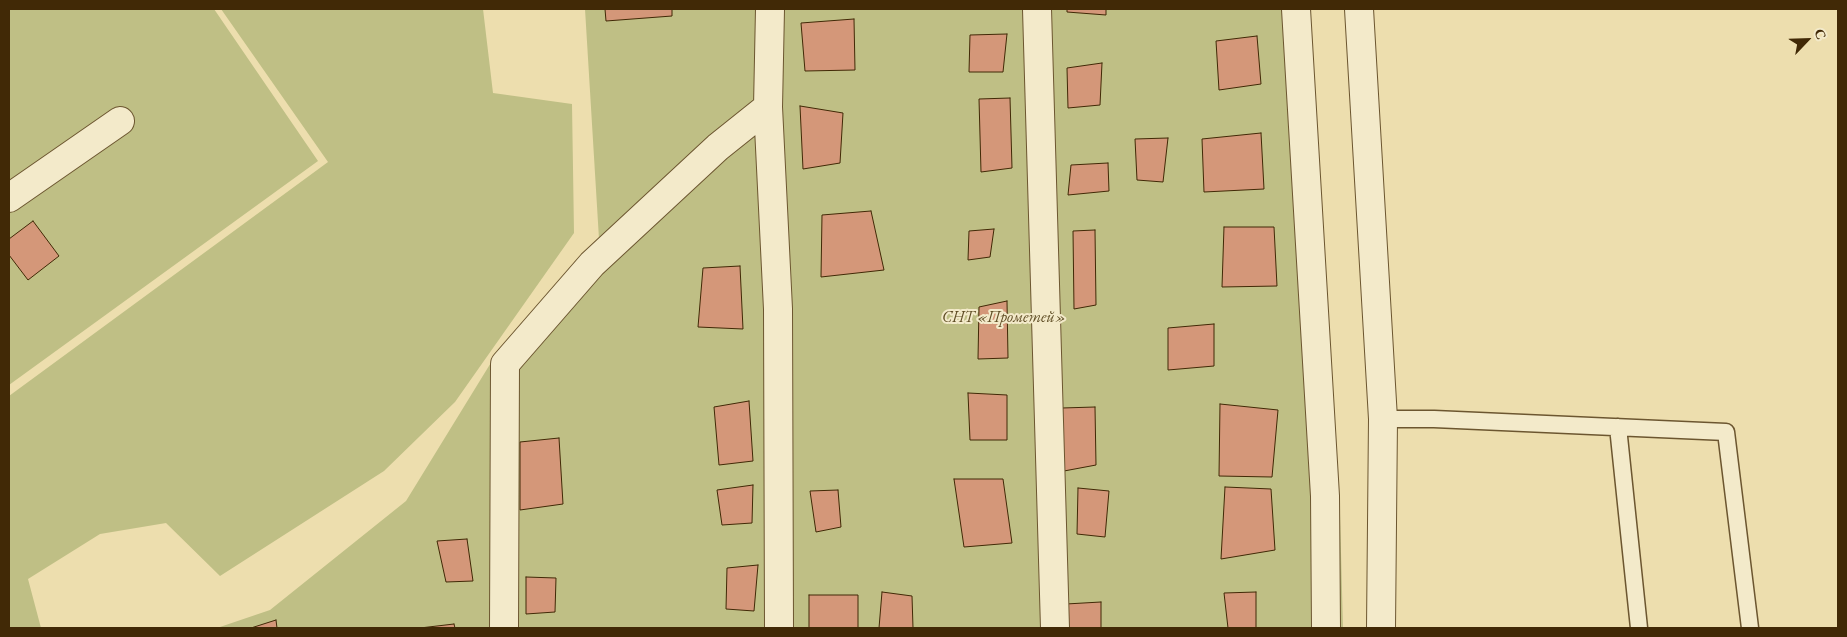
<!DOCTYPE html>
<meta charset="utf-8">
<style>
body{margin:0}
#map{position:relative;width:1847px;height:637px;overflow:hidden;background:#eddeae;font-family:"EB Garamond",serif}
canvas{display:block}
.frame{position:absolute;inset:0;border:10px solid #412906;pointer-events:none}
.north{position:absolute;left:1782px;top:15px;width:50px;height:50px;-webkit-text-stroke:4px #f3eaca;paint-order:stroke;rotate:66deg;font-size:14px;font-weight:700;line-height:20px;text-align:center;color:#412906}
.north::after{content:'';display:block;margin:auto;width:18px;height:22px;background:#412906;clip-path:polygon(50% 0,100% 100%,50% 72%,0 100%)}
</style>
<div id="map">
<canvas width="1847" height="637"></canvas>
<div class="frame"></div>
<div class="north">С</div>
</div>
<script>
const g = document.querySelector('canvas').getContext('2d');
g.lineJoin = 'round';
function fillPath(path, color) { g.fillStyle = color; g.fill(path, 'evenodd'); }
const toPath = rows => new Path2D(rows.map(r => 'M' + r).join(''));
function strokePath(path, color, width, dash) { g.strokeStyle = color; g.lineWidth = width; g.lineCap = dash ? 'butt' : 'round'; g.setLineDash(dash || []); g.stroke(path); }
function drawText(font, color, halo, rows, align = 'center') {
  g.font = font + ' "EB Garamond",serif'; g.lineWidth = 4; g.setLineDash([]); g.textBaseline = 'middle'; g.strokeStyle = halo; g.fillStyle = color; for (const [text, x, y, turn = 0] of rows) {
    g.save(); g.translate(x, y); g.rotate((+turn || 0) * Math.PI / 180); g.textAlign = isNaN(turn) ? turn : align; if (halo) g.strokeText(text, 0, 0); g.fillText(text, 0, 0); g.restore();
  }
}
fillPath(toPath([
 [9,9,214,9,318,161,9,385],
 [221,9,483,9,493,93,572,104,574,233,455,402,384,471,220,576,166,523,100,534,28,579,41,628,9,628,9,396,328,162],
 [585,9,1306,9,1340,515,1343,628,217,628,270,610,406,501,492,361,599,239]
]), '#bfbf85');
const building = toPath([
 [605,9,672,9,672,16,606,21,605,9],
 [1067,9,1106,9,1106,15,1067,12,1067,9],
 [854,19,855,70,805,71,801,23,854,19],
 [1007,34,1003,72,969,72,970,35,1007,34],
 [1257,36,1261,84,1219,90,1216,41,1257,36],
 [1102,63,1100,105,1068,108,1067,68,1102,63],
 [1010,98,1012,168,981,172,979,99,1010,98],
 [800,106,843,113,840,163,803,169,800,106],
 [1261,133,1264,189,1204,192,1202,139,1261,133],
 [1168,138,1163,182,1137,180,1135,139,1168,138],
 [1108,163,1109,191,1068,195,1071,165,1108,163],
 [871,211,884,270,821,277,822,215,871,211],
 [33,221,59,256,28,280,9,255,9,239,33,221],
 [1224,227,1274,227,1277,286,1222,287,1224,227],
 [994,229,990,257,968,260,969,231,994,229],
 [1095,230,1096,305,1074,309,1073,231,1095,230],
 [740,266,743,329,698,327,703,268,740,266],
 [1007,301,1008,358,978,359,979,307,1007,301],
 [1214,324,1214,366,1168,370,1168,328,1214,324],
 [968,393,1007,395,1007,440,970,440,968,393],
 [749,401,753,461,719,465,714,407,749,401],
 [1220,404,1278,410,1272,477,1219,476,1220,404],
 [1095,407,1096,465,1064,471,1062,408,1095,407],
 [559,438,563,504,520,510,520,442,559,438],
 [954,479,1003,479,1012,543,964,547,954,479],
 [753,485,752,523,722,525,717,490,753,485],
 [1225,487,1271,489,1275,550,1221,559,1225,487],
 [1078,488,1109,491,1105,537,1077,534,1078,488],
 [838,490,841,527,816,532,810,491,838,490],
 [467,539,473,581,446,582,437,541,467,539],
 [758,565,754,611,726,609,727,568,758,565],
 [526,577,556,578,555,612,526,614,526,577],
 [882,592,912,596,913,628,879,628,882,592],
 [1256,592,1256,628,1228,628,1224,593,1256,592],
 [809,595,858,595,858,628,809,628,809,595],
 [1101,602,1101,628,1067,628,1066,604,1101,602],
 [276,620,277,628,251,628,276,620],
 [454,624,455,628,420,628,454,624]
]);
fillPath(building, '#d49779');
strokePath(building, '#412906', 1);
const lane = toPath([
 [1383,419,1434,419,1726,432,1750,628],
 [1618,427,1639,628]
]);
const street = toPath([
 [770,9,768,107,778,309,779,628],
 [1037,9,1055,628],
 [1296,9,1325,496,1326,628],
 [1359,9,1383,419,1381,628],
 [9,198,120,121],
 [504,628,505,364,592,264,718,147,768,107]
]);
strokePath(lane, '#6c5630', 19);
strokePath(street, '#6c5630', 30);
strokePath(lane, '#f3eaca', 16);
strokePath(street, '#f3eaca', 28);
drawText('italic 16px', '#604e26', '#f3eaca', [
 ["СНТ «Прометей»",1004,318]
]);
</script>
